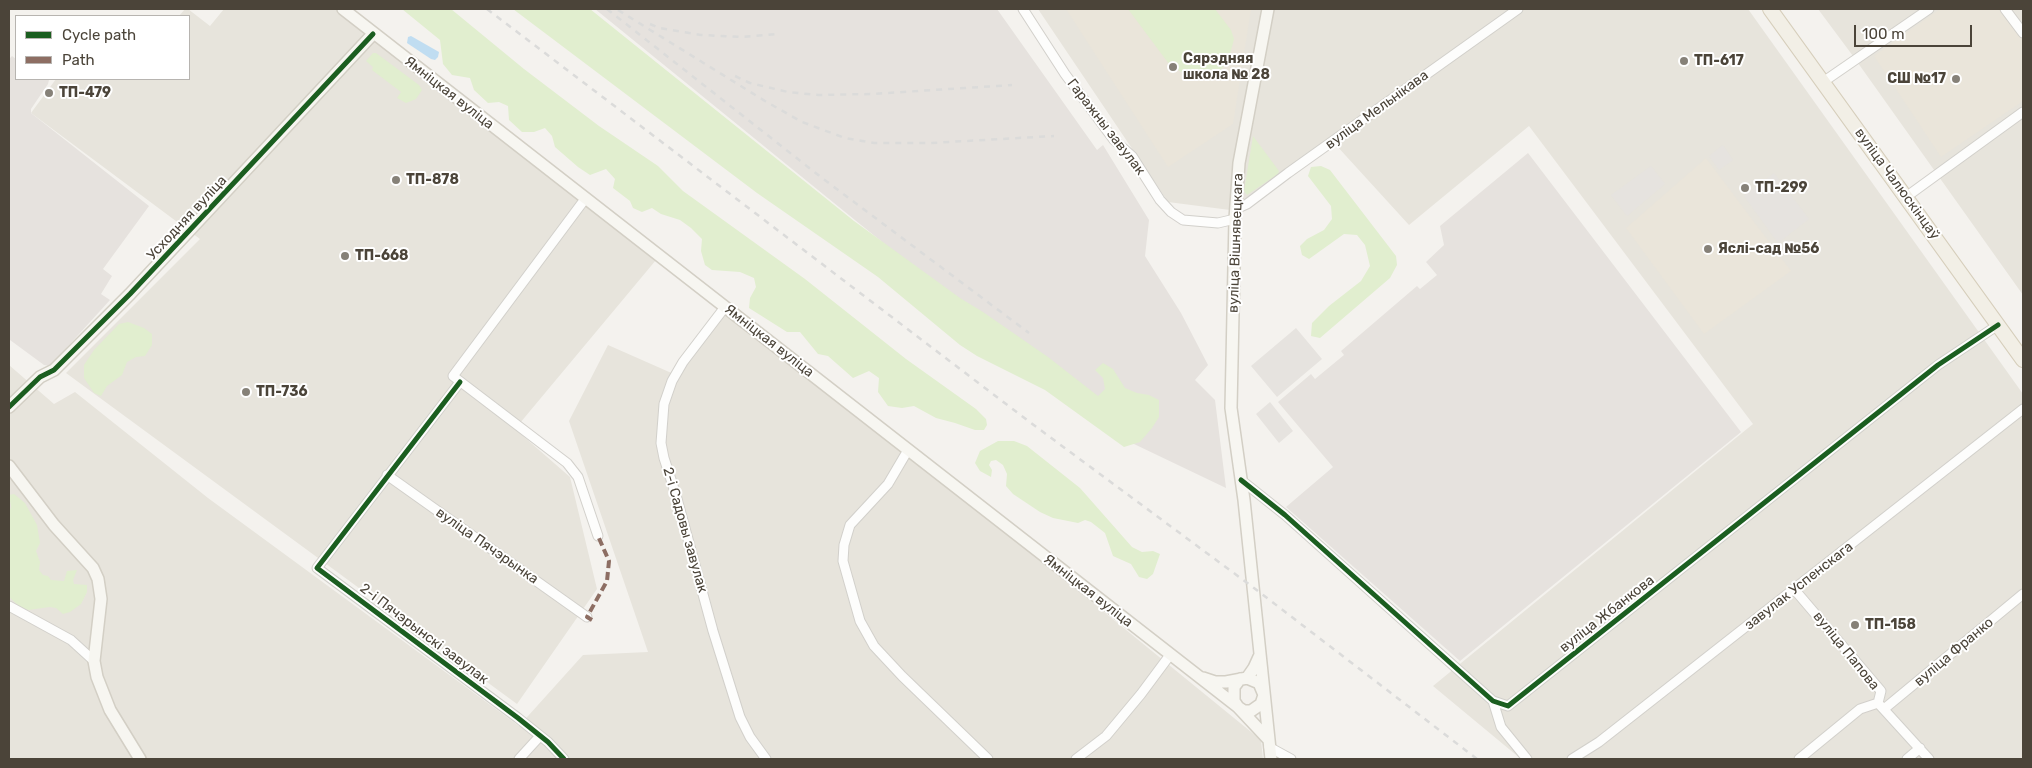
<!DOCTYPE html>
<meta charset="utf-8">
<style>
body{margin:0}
#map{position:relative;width:2032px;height:768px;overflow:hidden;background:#f4f2ee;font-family:Rubik,sans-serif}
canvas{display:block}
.frame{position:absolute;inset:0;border:10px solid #4b4439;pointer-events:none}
.legend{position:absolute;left:15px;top:15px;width:175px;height:65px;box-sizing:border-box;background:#fff;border:1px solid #b7b4b0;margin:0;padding:6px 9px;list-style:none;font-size:15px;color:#4b4439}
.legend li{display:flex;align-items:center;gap:10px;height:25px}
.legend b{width:25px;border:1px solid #b7b4b0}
.scale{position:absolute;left:1854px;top:25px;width:118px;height:22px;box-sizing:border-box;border:2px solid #4b4439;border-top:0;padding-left:6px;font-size:15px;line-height:18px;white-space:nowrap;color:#4b4439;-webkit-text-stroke:4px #fff;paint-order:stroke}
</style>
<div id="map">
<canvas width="2032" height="768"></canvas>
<div class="frame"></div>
<ul class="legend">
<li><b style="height:6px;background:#1b5e20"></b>Cycle path</li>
<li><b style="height:6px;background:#8d6e63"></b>Path</li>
</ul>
<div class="scale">100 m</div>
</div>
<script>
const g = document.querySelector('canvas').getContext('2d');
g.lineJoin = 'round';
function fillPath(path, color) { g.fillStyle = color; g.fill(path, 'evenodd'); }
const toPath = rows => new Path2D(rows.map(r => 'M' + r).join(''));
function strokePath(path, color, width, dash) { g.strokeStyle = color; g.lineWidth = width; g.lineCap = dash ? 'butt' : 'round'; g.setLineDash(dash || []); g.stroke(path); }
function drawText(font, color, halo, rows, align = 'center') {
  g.font = font + ' Rubik,sans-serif'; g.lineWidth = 4; g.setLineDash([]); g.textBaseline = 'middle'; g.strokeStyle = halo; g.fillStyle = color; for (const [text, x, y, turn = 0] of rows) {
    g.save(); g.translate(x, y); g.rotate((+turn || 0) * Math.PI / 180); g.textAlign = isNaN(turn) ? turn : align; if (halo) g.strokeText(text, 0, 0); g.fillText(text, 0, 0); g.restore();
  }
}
fillPath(toPath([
 [185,9,188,9,210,26,224,9,336,9,656,260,515,429,570,477,597,589,517,704,66,373,200,239,31,113,56,79,189,79,189,16,179,16],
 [1038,9,1748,9,2023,394,2023,759,1521,759,1433,686,1753,424,1529,126,1409,225,1336,145,1322,152,1230,210,1168,202],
 [1818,9,2023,9,2023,295,1853,56],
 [730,307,1261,740,1263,759,9,759,9,365,54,404,75,392,208,498,519,726,583,655,648,652,569,421,608,345,676,375]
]), '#e7e4dc');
fillPath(toPath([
 [595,9,997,9,1097,150,1103,145,1149,220,1145,256,1181,313,1208,365,1195,380,1215,400,1226,488,1134,444,993,332],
 [12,56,16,59,16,79,49,80,48,84,31,109,31,113,149,206,103,269,112,276,101,294,110,300,50,366,44,365,10,340,9,335,9,59],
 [1528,153,1741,432,1460,661,1286,507,1333,467,1278,402,1311,374,1315,379,1344,355,1341,351,1417,286,1420,289,1437,275,1426,262,1444,245,1440,226]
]), '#e6e2de');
fillPath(toPath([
 [1066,9,1251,9,1233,124,1168,167],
 [1940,9,2001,9,2023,39,2023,101,1941,157,1874,56],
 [1706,158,1791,271,1704,334,1626,228]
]), '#eae5da');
fillPath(toPath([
 [402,9,451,9,524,69,599,126,658,166,683,191,805,279,906,359,976,409,986,419,987,425,984,430,975,430,955,423,936,418,914,406,902,408,888,406,878,392,879,378,869,371,853,378,828,356,818,354,800,332,787,332,749,308,750,298,756,287,754,278,740,272,712,270,705,265,701,251,702,239,691,228,680,220,661,214,652,208,642,212,633,208,630,201,613,188,615,179,606,169,590,175,578,167,555,147,552,136,545,128,534,132,522,132,509,120,508,106,499,102,488,103,474,90,470,78,452,75,443,64,440,40],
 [513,9,590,9,854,221,960,298,983,312,1048,357,1098,396,1105,389,1103,378,1095,370,1103,363,1113,369,1125,388,1137,393,1149,395,1159,400,1159,417,1152,428,1140,442,1124,447,1045,390,977,356,960,345,878,277,757,193],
 [1128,9,1215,9,1231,30,1234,39,1229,58,1220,71,1209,77,1198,79,1189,77,1169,64],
 [373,53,376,53,419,85,422,90,416,99,406,103,397,98,401,92,372,70,373,67,366,61],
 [1253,136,1279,171,1278,174,1247,195,1244,191],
 [1321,166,1330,170,1396,256,1397,265,1390,278,1320,338,1311,336,1312,323,1329,306,1361,281,1370,266,1365,245,1357,235,1344,234,1309,259,1302,255,1300,246,1307,239,1324,230,1332,219,1331,206,1308,176,1311,167],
 [128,322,144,328,152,334,152,345,145,356,136,357,127,362,122,375,107,386,101,396,94,393,84,378,84,365,94,350,119,324],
 [998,441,1014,441,1027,446,1080,488,1132,547,1142,552,1153,551,1160,554,1153,574,1147,579,1139,577,1131,564,1113,556,1105,533,1091,522,1085,520,1078,523,1053,518,1040,512,1013,494,1006,486,1007,474,1003,465,996,460,991,461,989,465,992,470,991,477,980,471,975,463,980,451],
 [14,494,25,503,37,525,40,543,36,551,40,562,39,570,43,575,48,576,51,580,64,581,67,571,77,570,73,580,74,584,87,585,87,592,81,604,70,612,63,614,56,608,50,607,28,610,19,606,9,597,9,512,11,507,9,495]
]), '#e1eecf');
fillPath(toPath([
 [1723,145,1733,160,1719,170,1709,156],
 [1651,166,1665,184,1627,216,1611,195],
 [1774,173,1809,219,1778,243,1744,196],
 [1296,328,1322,359,1277,397,1251,366],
 [1270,402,1293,431,1279,443,1256,414]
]), '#e6e3df');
fillPath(toPath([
 [411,36,439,52,438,57,435,60,431,59,407,43,408,37]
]), '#c0ddf1');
const street = toPath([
 [1023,9,1065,74,1114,140,1132,156,1160,200,1171,212,1183,220,1218,223,1235,219],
 [2005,9,2023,33],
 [1823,82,1929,9],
 [1906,197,2023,112],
 [585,199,453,376,567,463,578,477,598,536],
 [1236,209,1247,204,1288,173,1518,9],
 [725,307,683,362,672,381,664,404,661,443,664,458,676,495,713,631,740,717,750,737,766,759],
 [460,382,317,568,518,718,548,742,564,759],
 [908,450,888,484,850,525,844,545,843,561,860,621,874,646,902,676,988,759],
 [387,475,587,617],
 [1241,480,1285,515,1493,701,1508,706,1938,365,1998,325],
 [1794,589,1881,691,1878,703,1929,759],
 [9,606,71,640,94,661],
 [1493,701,1501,727,1527,759],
 [1884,709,2023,594],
 [1269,747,1291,759],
 [519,759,540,736],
 [1076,759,1106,736,1141,694,1170,655],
 [1572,759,1599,742,2023,409],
 [1799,759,1860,709,1878,703],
 [1907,759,1920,748]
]);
const secondary = toPath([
 [343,9,1238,707,1268,739],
 [1268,9,1239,163,1235,219,1231,408,1244,500,1271,759],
 [9,407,40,377,54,370,130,294,373,34],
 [9,466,54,525,93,568,98,579,101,599,94,661,97,677,110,710,140,759],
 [1203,678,1215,682,1226,682,1247,678,1254,668,1259,657],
 [1240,679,1234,687,1234,701,1238,707,1244,711,1251,711,1261,704,1264,695,1259,683,1247,678]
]);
const primary = toPath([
 [1770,9,2023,360]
]);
strokePath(street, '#d2d0cb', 11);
strokePath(secondary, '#d3cfc5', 14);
strokePath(primary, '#d6cebb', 16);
strokePath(street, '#fdfdfc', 9);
strokePath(secondary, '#f7f6f1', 11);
strokePath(primary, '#f2efe6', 14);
strokePath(toPath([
 [487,9,1031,423,1254,588,1477,759],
 [607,9,822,178,1029,333],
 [618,10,765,101,802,122,845,138,874,143,931,143,1054,136],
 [650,24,659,28,701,35,742,37,778,34],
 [735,76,750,83,788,92,818,95,871,94,1012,85]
]), '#dbdbda', 2.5, [6, 6]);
strokePath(toPath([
 [592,620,587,617,607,581,609,561,598,536]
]), '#8d6e63', 4, [8, 4]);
strokePath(toPath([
 [460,382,317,568,518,718,548,742,564,759],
 [9,407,40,377,54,370,130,294,373,34],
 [1241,480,1285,515,1493,701,1508,706,1938,365,1998,325]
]), '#1b5e20', 5);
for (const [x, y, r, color] of [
 [1684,61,5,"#868178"],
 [1173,67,5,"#868178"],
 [1956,79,5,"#868178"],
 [49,93,5,"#868178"],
 [396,180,5,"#868178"],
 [1745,188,5,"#868178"],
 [1708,249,5,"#868178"],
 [345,256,5,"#868178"],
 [246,392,5,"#868178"],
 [1855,625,5,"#868178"]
]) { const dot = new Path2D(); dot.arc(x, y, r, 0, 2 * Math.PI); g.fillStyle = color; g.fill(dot); strokePath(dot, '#fff', 2); }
drawText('bold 14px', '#4b4439', '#fff', [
 ["Сярэдняя",1183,59],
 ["школа № 28",1183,75],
 ["ТП-617",1694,61],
 ["СШ №17",1946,79,"right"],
 ["ТП-479",59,93],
 ["ТП-878",406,180],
 ["ТП-299",1755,188],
 ["Яслі-сад №56",1718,249],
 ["ТП-668",355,256],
 ["ТП-736",256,392],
 ["ТП-158",1865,625]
], 'left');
drawText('14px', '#4b4439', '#fff', [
 ["Ямніцкая вуліца",449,93,38],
 ["вуліца Мельнікава",1377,110,-36],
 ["Гаражны завулак",1106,127,52],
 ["вуліца Чалюскінцаў",1897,184,54],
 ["Усходняя вуліца",187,218,-47],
 ["вуліца Вішнявецкага",1236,243,-88],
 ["Ямніцкая вуліца",769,341,38],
 ["2-і Садовы завулак",685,530,74],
 ["вуліца Пячэрынка",487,546,35],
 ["завулак Успенскага",1799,586,-38],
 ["Ямніцкая вуліца",1088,591,38],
 ["вуліца Жбанкова",1607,614,-38],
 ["2-і Пячэрынскі завулак",424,634,37],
 ["вуліца Папова",1846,651,51],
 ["вуліца Франко",1954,652,-40]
]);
</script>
